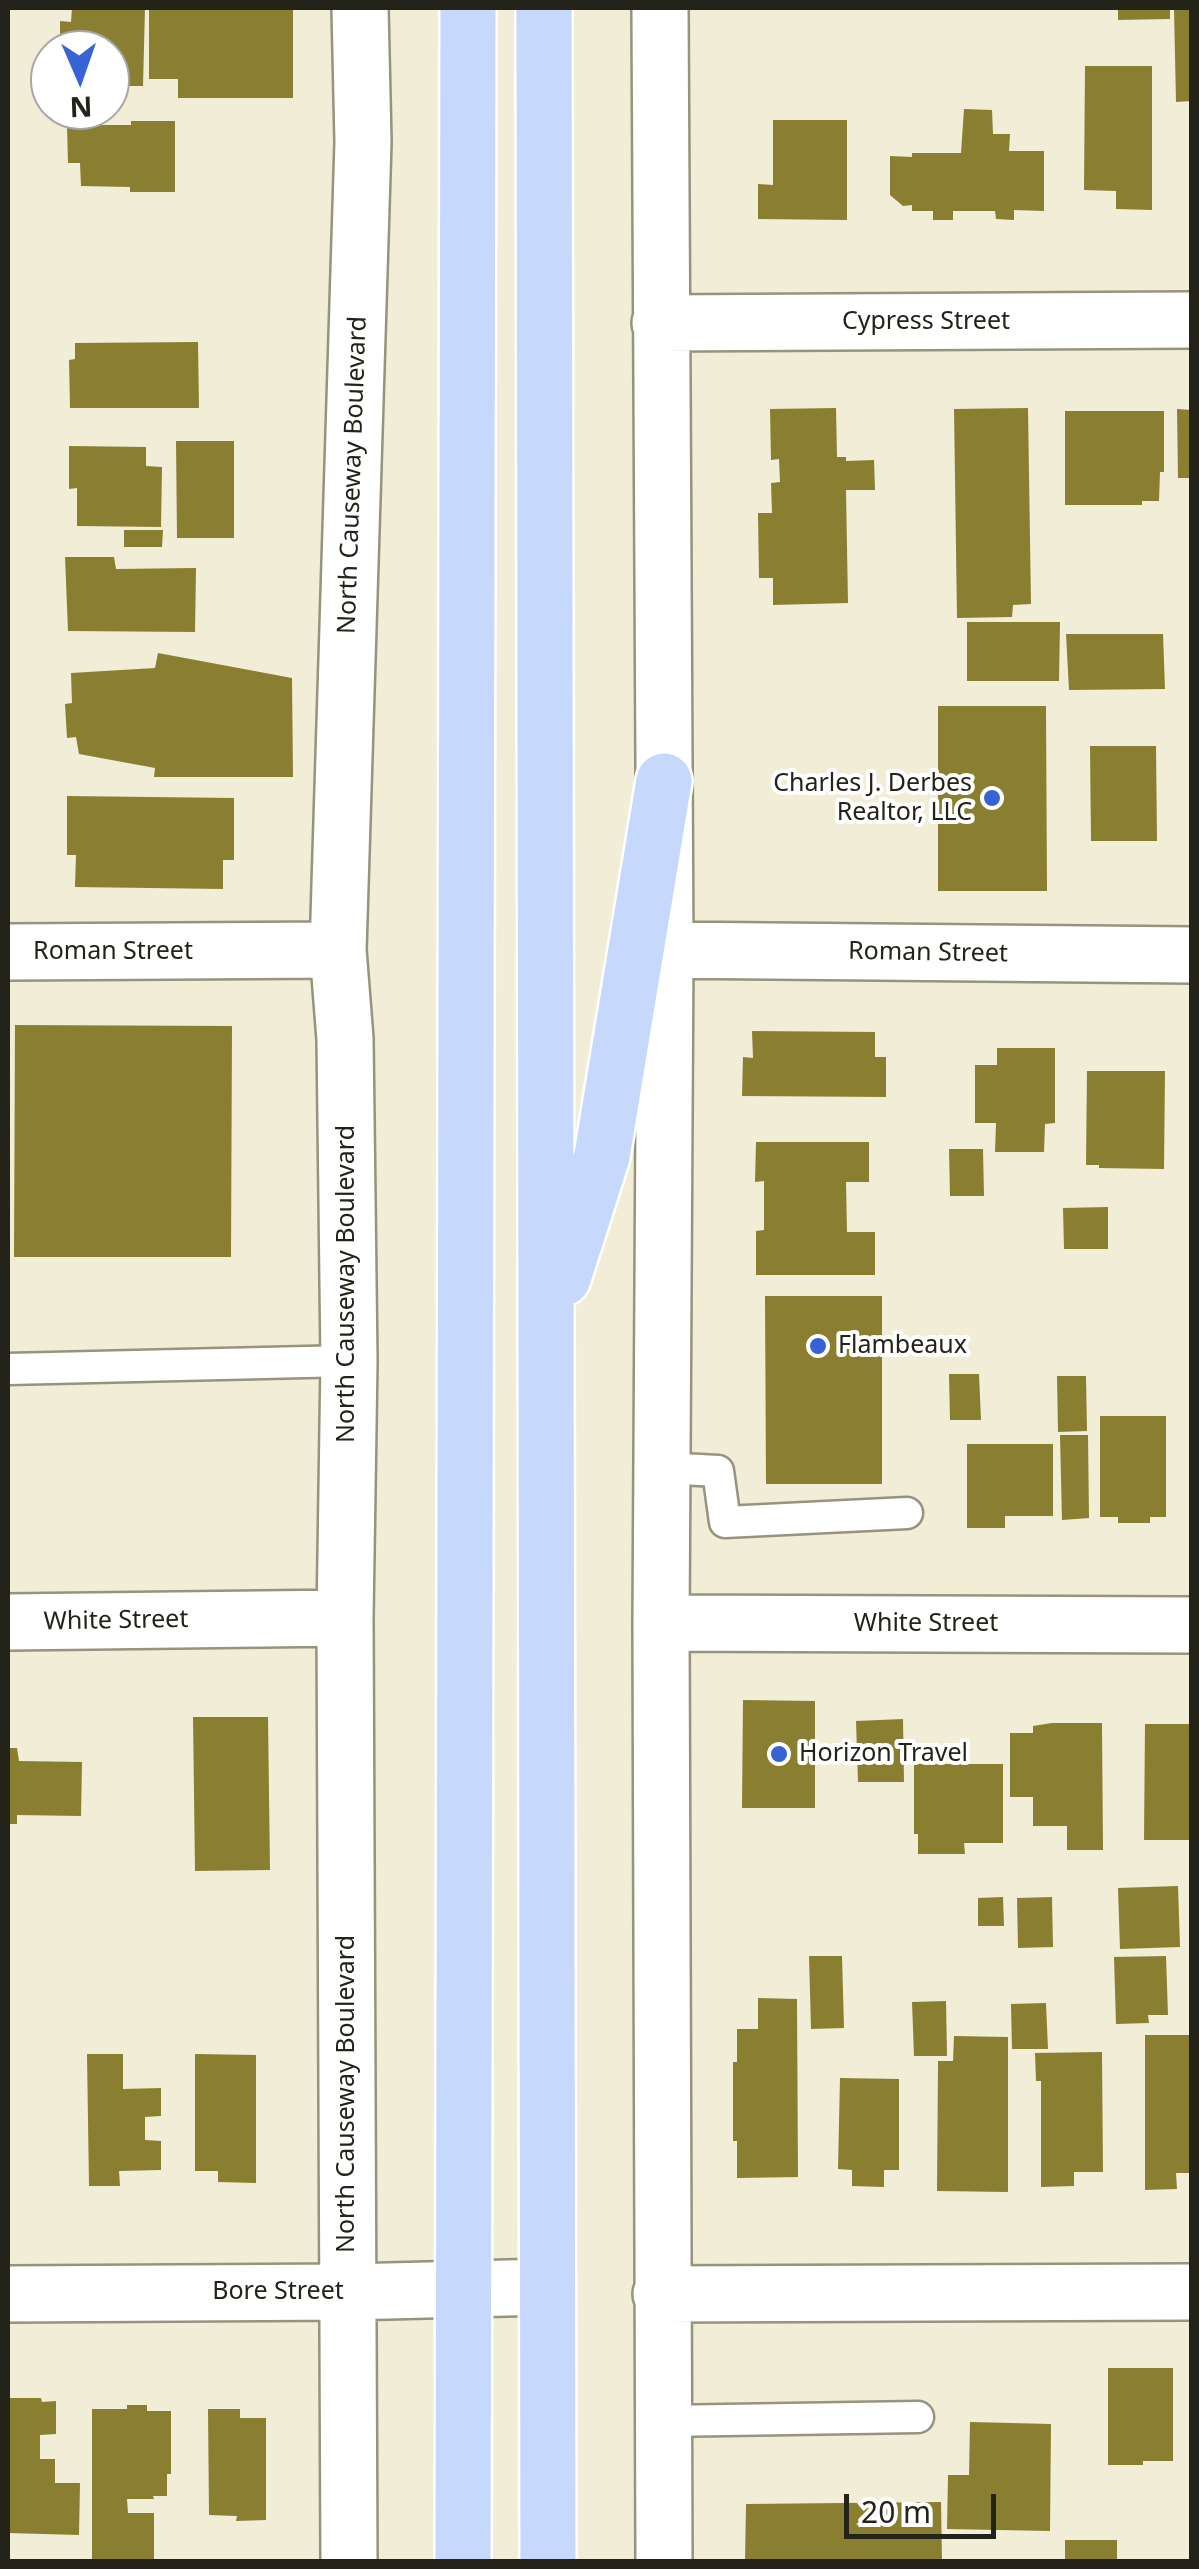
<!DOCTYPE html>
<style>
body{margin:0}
#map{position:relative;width:1199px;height:2569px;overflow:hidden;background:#f1edd6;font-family:"Noto Sans",sans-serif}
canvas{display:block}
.frame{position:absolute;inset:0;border:10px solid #24231a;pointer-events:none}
.north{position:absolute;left:30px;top:30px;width:100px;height:100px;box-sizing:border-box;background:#fff;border:2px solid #a7a7a3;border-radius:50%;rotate:178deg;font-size:28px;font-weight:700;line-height:40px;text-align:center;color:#24231a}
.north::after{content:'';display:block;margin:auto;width:35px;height:45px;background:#3764d4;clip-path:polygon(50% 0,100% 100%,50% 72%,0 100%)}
.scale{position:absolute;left:844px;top:2494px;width:152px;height:45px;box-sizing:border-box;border:5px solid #24231a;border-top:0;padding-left:12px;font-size:30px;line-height:35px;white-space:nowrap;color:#24231a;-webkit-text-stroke:8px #fff;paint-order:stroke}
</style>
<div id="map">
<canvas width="1199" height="2569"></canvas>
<div class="frame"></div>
<div class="north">N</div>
<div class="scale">20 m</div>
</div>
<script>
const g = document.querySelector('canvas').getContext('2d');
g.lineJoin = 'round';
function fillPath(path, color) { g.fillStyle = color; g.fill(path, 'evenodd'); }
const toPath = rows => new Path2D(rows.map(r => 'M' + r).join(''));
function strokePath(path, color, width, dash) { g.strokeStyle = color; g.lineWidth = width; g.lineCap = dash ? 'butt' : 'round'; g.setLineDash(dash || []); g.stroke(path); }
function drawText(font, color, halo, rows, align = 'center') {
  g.font = font + ' "Noto Sans",sans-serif'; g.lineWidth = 8; g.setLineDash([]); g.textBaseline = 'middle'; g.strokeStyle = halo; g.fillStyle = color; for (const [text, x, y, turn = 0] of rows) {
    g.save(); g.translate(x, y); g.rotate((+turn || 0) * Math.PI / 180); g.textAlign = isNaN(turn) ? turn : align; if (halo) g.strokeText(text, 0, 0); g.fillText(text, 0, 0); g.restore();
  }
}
fillPath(toPath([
 [72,8,145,8,143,86,110,86,110,50,60,50,60,21,71,22],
 [149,8,293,8,293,98,178,98,178,79,149,79],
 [1118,8,1170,8,1170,19,1118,20],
 [1174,8,1192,8,1192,101,1176,102],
 [1085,66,1152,66,1152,210,1116,209,1116,191,1084,190],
 [964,109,992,110,993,134,1010,134,1009,151,1044,151,1044,211,1014,210,1014,220,996,219,995,211,953,211,953,220,933,220,933,211,912,211,912,205,903,206,890,195,890,156,912,157,912,153,961,153],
 [773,120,847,120,847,220,758,219,758,184,773,185],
 [131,121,175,121,175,192,130,192,130,187,81,186,80,163,68,163,67,125,131,125],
 [198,342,199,408,70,408,69,360,75,359,75,343],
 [836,408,837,457,846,457,846,461,874,460,875,490,846,490,848,603,773,605,773,578,759,578,758,513,772,513,771,483,780,482,779,459,771,460,770,409],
 [1028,408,1031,604,1013,605,1012,617,957,618,954,409],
 [1177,409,1192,410,1192,478,1178,478],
 [1065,411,1164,411,1164,472,1160,472,1159,501,1142,501,1142,505,1065,505],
 [176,441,234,441,234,538,177,538],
 [69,446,146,447,146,466,162,467,161,527,77,526,77,488,69,489],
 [124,530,163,530,162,547,124,547],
 [65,557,114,557,116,569,196,568,195,632,68,631],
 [967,622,1060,622,1059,681,967,681],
 [1066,634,1163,634,1165,689,1069,690],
 [158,653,292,678,293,777,154,777,155,768,79,754,76,737,67,738,65,704,72,703,71,673,155,668],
 [938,706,1046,706,1047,891,938,891],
 [1090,746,1156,746,1157,841,1091,841],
 [67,796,234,798,234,860,223,860,223,889,75,887,76,855,67,855],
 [15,1025,232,1026,231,1257,14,1257],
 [752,1031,875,1032,875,1057,886,1057,886,1097,742,1096,743,1057,753,1058],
 [997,1048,1055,1048,1055,1123,1045,1124,1044,1152,995,1152,996,1123,975,1123,975,1065,997,1065],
 [1087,1071,1165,1071,1164,1169,1099,1168,1099,1165,1086,1165],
 [756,1142,869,1142,869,1182,846,1182,847,1232,875,1232,875,1275,756,1275,756,1231,764,1230,764,1181,755,1182],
 [949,1149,983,1149,984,1196,950,1196],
 [1108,1207,1108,1249,1064,1249,1063,1208],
 [765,1296,882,1296,882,1484,766,1484],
 [949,1374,979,1374,981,1420,950,1420],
 [1057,1376,1086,1376,1087,1431,1058,1432],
 [1100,1416,1166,1416,1166,1517,1150,1517,1150,1523,1118,1523,1118,1517,1100,1517],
 [1060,1435,1088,1435,1089,1518,1062,1520],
 [967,1444,1053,1444,1053,1516,1005,1516,1005,1528,967,1528],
 [743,1700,815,1701,815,1808,742,1808],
 [193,1717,268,1717,270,1870,195,1871],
 [903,1719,904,1782,858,1782,856,1721],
 [1052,1723,1102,1723,1103,1850,1067,1850,1067,1826,1033,1826,1033,1797,1010,1797,1010,1733,1033,1733,1033,1726],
 [1145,1724,1192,1724,1192,1840,1144,1840],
 [8,1748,17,1748,19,1761,82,1762,81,1816,17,1815,17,1824,8,1824],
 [914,1764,1003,1764,1003,1843,964,1843,965,1854,918,1854,918,1834,914,1834],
 [1178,1886,1180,1947,1120,1949,1118,1888],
 [1003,1897,1004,1926,978,1926,978,1898],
 [1052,1897,1053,1947,1018,1948,1017,1898],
 [809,1956,842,1956,844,2028,811,2029],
 [1166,1956,1168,2015,1148,2015,1149,2023,1116,2024,1114,1957],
 [758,1998,797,1999,798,2177,737,2178,737,2141,733,2141,733,2062,737,2062,737,2029,758,2029],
 [946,2001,947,2056,914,2056,912,2002],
 [1046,2003,1048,2049,1012,2049,1011,2004],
 [1145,2035,1192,2035,1192,2173,1176,2173,1177,2189,1145,2190],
 [954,2036,1008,2037,1008,2192,937,2191,938,2061,953,2061],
 [1102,2052,1103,2172,1074,2172,1074,2186,1041,2187,1041,2081,1036,2081,1035,2053],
 [87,2054,123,2054,123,2089,161,2088,161,2116,145,2117,145,2140,161,2141,161,2170,119,2171,120,2186,89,2186],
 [195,2054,256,2055,256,2183,218,2182,218,2171,195,2171],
 [840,2078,899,2079,899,2170,884,2170,884,2187,852,2186,852,2170,838,2169],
 [1108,2368,1173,2368,1173,2461,1143,2461,1143,2465,1108,2465],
 [8,2398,41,2398,42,2402,56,2401,56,2434,40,2435,40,2459,55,2459,55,2483,80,2483,79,2535,8,2533],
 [127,2405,147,2405,147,2411,171,2411,171,2474,167,2474,167,2496,153,2496,154,2499,127,2499,128,2513,154,2513,154,2562,92,2562,92,2409,127,2409],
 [208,2409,240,2409,240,2418,266,2418,266,2520,236,2521,237,2516,209,2515],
 [970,2422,1051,2424,1050,2531,947,2529,948,2475,969,2475],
 [941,2502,942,2562,745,2562,746,2504],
 [1065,2540,1117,2540,1117,2562,1065,2562]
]), '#8a7e30');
const service = toPath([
 [8,1369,349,1361],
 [662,1468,718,1471,725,1522,907,1513],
 [662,2421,918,2417]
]);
const minor = toPath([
 [660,8,665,950,661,1623,664,2562],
 [660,323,1192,320],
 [665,950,1192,955],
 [8,952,338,950],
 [8,1622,345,1618],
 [661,1623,1192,1625],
 [8,2294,348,2292,547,2287],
 [661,2294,1192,2292],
 [349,2562,345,1618,349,1361,345,1039,338,950,363,142,360,8]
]);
const trunk = toPath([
 [544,8,548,2562],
 [563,1278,602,1156,664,781],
 [463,2562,468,8]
]);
strokePath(service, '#96937e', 35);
strokePath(minor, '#96937e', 60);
strokePath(trunk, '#fff', 60);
strokePath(service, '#fff', 30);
strokePath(minor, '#fff', 55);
strokePath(trunk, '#c6d8fc', 55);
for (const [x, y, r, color] of [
 [992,798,10,"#3764d4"],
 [818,1346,10,"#3764d4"],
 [779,1754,10,"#3764d4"]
]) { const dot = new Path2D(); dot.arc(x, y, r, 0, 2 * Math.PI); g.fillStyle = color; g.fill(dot); strokePath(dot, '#fff', 4); }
drawText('25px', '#24231a', '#fff', [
 ["Cypress Street",926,322],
 ["North Causeway Boulevard",353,475,-88],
 ["Roman Street",113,952],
 ["Roman Street",928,953,1],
 ["North Causeway Boulevard",347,1284,-90],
 ["White Street",116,1621,-1],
 ["White Street",926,1624],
 ["North Causeway Boulevard",347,2094,-90],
 ["Bore Street",278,2292]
]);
drawText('25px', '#24231a', '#fff', [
 ["Charles J. Derbes",972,784,"right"],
 ["Realtor, LLC",972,813,"right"],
 ["Flambeaux",838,1346],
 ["Horizon Travel",799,1754]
], 'left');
</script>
